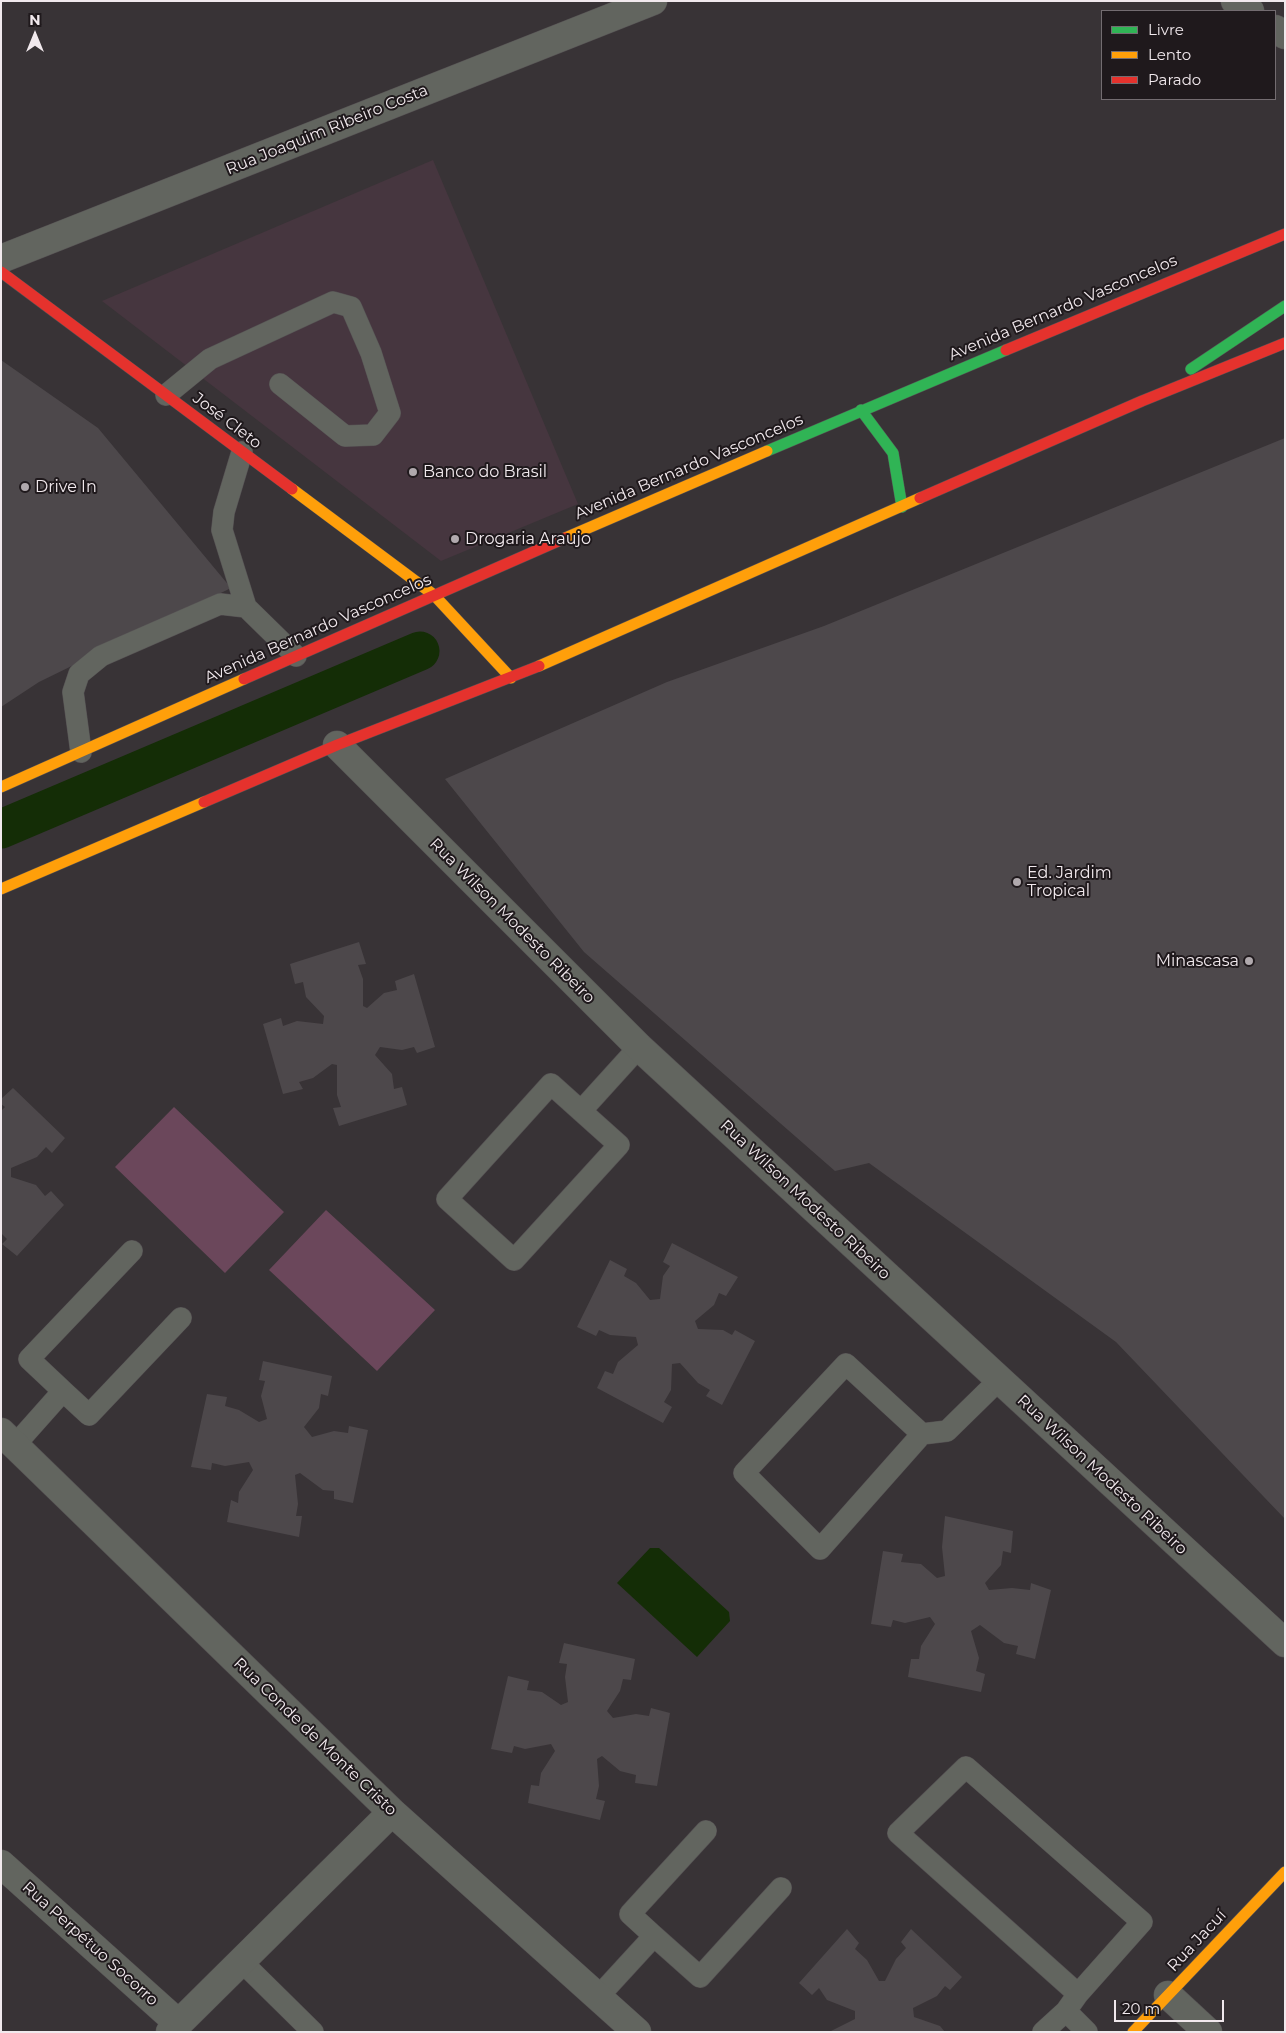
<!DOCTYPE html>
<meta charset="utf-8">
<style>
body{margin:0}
#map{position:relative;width:1286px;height:2033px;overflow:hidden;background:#383336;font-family:Montserrat,sans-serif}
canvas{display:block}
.frame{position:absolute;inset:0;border:2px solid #f1e9ed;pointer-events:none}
.legend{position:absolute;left:1101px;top:10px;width:175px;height:90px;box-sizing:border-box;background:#1f191c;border:1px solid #736c70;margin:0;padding:6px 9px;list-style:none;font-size:15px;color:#f1e9ed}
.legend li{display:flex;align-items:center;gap:10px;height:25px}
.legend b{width:25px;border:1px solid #736c70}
.north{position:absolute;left:10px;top:10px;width:50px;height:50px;-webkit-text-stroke:4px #1f191c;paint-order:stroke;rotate:0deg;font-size:14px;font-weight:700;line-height:20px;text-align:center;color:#f1e9ed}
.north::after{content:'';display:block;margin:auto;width:18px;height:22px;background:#f1e9ed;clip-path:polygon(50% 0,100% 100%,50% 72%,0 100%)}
.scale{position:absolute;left:1114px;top:2000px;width:110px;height:22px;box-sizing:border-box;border:2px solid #f1e9ed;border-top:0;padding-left:6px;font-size:15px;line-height:18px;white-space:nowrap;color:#f1e9ed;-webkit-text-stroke:4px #1f191c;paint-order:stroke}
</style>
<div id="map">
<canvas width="1286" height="2033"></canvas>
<div class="frame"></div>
<ul class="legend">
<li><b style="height:6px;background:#30b455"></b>Livre</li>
<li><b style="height:6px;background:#ff9f0a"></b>Lento</li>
<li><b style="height:6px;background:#e5322d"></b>Parado</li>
</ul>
<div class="north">N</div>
<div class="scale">20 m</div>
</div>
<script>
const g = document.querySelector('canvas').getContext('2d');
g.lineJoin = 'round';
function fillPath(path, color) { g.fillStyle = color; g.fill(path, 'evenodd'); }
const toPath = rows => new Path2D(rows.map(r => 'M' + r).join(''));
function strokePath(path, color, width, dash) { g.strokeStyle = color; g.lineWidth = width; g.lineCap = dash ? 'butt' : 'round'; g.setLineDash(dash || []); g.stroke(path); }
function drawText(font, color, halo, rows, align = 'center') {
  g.font = font + ' Montserrat,sans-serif'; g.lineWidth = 4; g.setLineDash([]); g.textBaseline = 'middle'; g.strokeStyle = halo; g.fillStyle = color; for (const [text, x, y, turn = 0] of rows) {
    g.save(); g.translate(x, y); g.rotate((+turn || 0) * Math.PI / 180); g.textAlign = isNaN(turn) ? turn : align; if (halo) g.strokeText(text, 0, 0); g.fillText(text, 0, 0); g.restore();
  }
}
fillPath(toPath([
 [433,160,578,504,441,561,102,301]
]), '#46363f');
fillPath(toPath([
 [174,1107,284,1212,225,1273,115,1167],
 [326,1210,435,1310,377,1371,269,1270]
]), '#6b475b');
fillPath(toPath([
 [650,1548,659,1548,729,1612,730,1621,697,1657,617,1583]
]), '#142d06');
strokePath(toPath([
 [1,829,420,651]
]), '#142d06', 39);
fillPath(toPath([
 [1,360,98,428,231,588,39,682,1,707],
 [1285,438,1285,1519,1116,1342,869,1163,835,1171,584,952,445,779,667,682,824,626],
 [359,942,366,964,358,965,363,979,363,1006,367,1008,384,993,397,990,395,981,414,974,435,1047,417,1053,414,1047,402,1050,380,1047,375,1055,392,1074,394,1089,402,1087,407,1105,339,1126,333,1108,341,1107,337,1095,337,1065,332,1064,313,1078,299,1082,303,1089,283,1094,263,1024,281,1018,283,1026,297,1021,323,1024,324,1016,306,997,303,982,295,984,290,964],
 [13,1088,65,1138,52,1153,46,1147,37,1157,11,1168,11,1177,36,1185,45,1196,51,1191,64,1205,17,1256,2,1244,7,1239,1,1233,1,1111,5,1107,1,1104,1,1099],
 [672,1243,738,1277,726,1296,719,1293,714,1305,695,1321,698,1329,723,1330,732,1335,735,1330,755,1341,722,1405,706,1396,710,1390,698,1383,680,1363,672,1364,671,1390,664,1402,672,1407,663,1423,597,1388,605,1371,613,1374,618,1362,638,1345,636,1337,610,1335,599,1330,596,1336,577,1327,610,1260,627,1269,624,1276,636,1283,650,1300,660,1299,663,1276,670,1266,663,1262],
 [263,1361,332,1376,328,1396,321,1394,319,1408,304,1427,312,1437,334,1431,348,1433,349,1426,368,1430,353,1503,334,1499,334,1491,323,1490,300,1473,295,1475,298,1504,296,1516,302,1516,299,1537,227,1522,231,1500,238,1503,239,1492,253,1470,249,1462,225,1466,212,1463,211,1470,191,1467,207,1394,227,1397,225,1406,239,1410,259,1422,267,1419,261,1396,265,1381,259,1380],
 [945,1516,1013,1531,1011,1553,1003,1551,1001,1565,985,1583,989,1590,1012,1588,1030,1590,1031,1583,1051,1590,1035,1659,1016,1654,1018,1646,1004,1643,980,1625,971,1631,979,1658,976,1671,985,1674,981,1692,908,1677,911,1659,919,1659,921,1646,935,1624,930,1617,905,1623,893,1620,891,1627,871,1624,883,1551,903,1554,901,1562,921,1564,937,1578,945,1576,942,1547],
 [564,1643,635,1659,631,1680,623,1679,620,1691,607,1711,613,1718,636,1714,649,1716,651,1708,670,1713,657,1786,635,1783,636,1775,620,1771,602,1756,597,1759,599,1786,596,1799,605,1801,600,1820,528,1803,531,1785,539,1786,541,1773,555,1751,551,1744,525,1749,514,1746,512,1753,491,1749,508,1676,529,1681,527,1690,542,1692,561,1705,568,1702,565,1677,567,1664,559,1663],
 [847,1929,859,1943,855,1949,867,1960,879,1981,885,1981,896,1959,906,1948,901,1942,911,1929,962,1977,950,1990,945,1986,937,1996,913,2008,914,2017,940,2026,945,2032,829,2032,855,2019,855,2011,827,2000,819,1988,812,1995,799,1983]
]), '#4d484b');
const lane = toPath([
 [166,395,210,359,333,302,351,307,371,353,390,413,373,435,345,436,280,384],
 [242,452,224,512,222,530,246,607],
 [81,752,73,692,79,674,101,656,220,604,246,607,296,656],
 [551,1084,619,1145,514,1260,447,1199,551,1084],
 [581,1111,639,1047],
 [63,1391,89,1415,181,1318],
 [922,1434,846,1364,744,1473,820,1549,922,1434,947,1431,999,1380],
 [15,1445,63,1391,29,1359,132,1251],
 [654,1936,700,1977,781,1888],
 [241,1961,313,2032],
 [598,1997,654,1936,630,1914,706,1831],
 [1066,2011,1078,1994,898,1833,966,1767,1142,1922,1078,1994],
 [1043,2032,1066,2011,1087,2032]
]);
const street = toPath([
 [1235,1,1250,11],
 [1275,29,1285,35],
 [1,259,653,1],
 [337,745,639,1047,1285,1643],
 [1,1432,392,1812,637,2032],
 [1,1864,178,2023],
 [1168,1995,1208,2032],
 [170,2032,392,1812]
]);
const fast = toPath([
 [1191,369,1285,306],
 [861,410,893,453,902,507],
 [767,451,1006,350]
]);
const slow = toPath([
 [292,489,434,595,511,678],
 [565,538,767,451],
 [539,666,920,498],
 [1,787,244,679],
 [1,889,204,802],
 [1133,2032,1285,1872]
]);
const jam = toPath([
 [1,272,292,489],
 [1006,350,1285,234],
 [920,498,1142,401,1285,343],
 [244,679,565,538],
 [204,802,337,745,539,666]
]);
strokePath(lane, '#555153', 22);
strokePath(street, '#555153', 29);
strokePath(fast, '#555153', 12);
strokePath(slow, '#555153', 12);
strokePath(jam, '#555153', 12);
strokePath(lane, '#62655f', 21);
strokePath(street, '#62655f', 28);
strokePath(fast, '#30b455', 11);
strokePath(slow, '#ff9f0a', 11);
strokePath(jam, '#e5322d', 11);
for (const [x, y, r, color] of [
 [413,472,5,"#b0a9ad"],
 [25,487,5,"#b0a9ad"],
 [455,539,5,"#b0a9ad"],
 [1017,882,5,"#b0a9ad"],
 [1249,961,5,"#b0a9ad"]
]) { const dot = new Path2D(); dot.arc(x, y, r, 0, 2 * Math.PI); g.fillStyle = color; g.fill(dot); strokePath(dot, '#1f191c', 2); }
drawText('16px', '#f1e9ed', '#1f191c', [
 ["Rua Joaquim Ribeiro Costa",327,130,-22],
 ["Avenida Bernardo Vasconcelos",1063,308,-23],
 ["José Cleto",227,421,37],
 ["Avenida Bernardo Vasconcelos",689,467,-23],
 ["Avenida Bernardo Vasconcelos",318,629,-24],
 ["Rua Wilson Modesto Ribeiro",512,921,45],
 ["Rua Wilson Modesto Ribeiro",805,1200,43],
 ["Rua Wilson Modesto Ribeiro",1102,1475,43],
 ["Rua Conde de Monte Cristo",315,1737,44],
 ["Rua Jacuí",1197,1941,-47],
 ["Rua Perpétuo Socorro",90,1944,42]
]);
drawText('16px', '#f1e9ed', '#1f191c', [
 ["Banco do Brasil",423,472],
 ["Drive In",35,487],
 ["Drogaria Araujo",465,539],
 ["Ed. Jardim",1027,873],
 ["Tropical",1027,891],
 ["Minascasa",1239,961,"right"]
], 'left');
</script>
